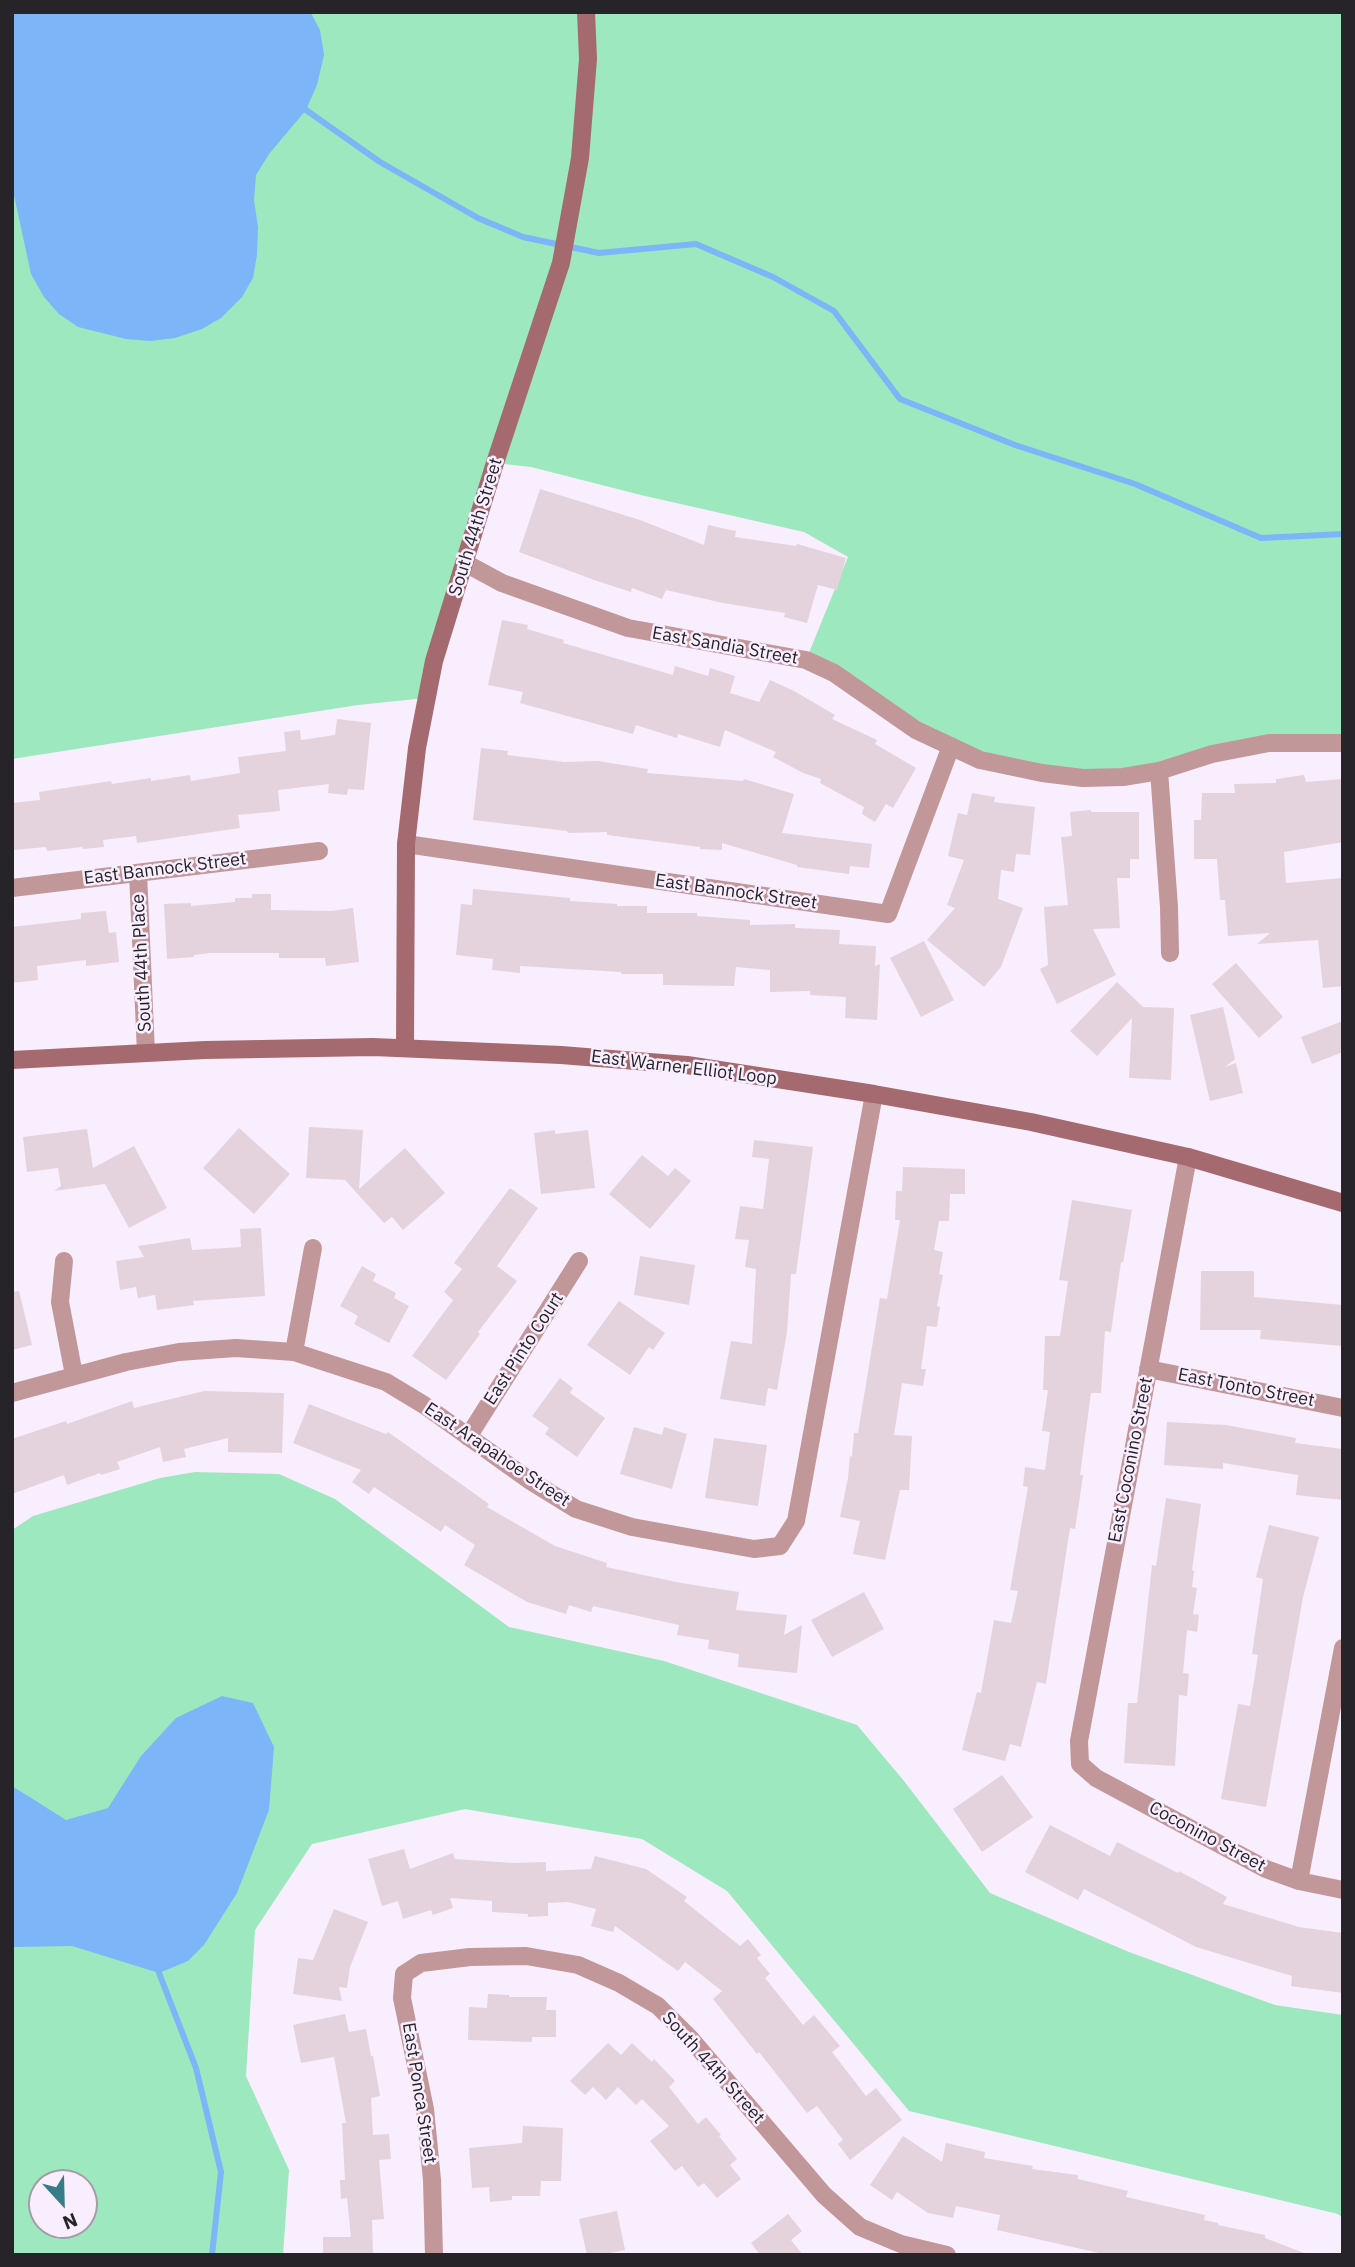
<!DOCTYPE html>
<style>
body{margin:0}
#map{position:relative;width:1355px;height:2267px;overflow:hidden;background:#f8eefe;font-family:"IBM Plex Sans",sans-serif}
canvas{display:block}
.frame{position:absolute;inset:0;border:14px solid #272429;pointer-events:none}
.north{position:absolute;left:28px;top:2169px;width:70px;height:70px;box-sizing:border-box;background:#f8eefe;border:2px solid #a49da9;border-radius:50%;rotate:158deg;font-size:19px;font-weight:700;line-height:28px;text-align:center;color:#272429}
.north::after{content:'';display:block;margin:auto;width:24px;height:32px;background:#367d87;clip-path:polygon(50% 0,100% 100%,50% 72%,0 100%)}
</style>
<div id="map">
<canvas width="1355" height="2267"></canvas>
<div class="frame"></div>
<div class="north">N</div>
</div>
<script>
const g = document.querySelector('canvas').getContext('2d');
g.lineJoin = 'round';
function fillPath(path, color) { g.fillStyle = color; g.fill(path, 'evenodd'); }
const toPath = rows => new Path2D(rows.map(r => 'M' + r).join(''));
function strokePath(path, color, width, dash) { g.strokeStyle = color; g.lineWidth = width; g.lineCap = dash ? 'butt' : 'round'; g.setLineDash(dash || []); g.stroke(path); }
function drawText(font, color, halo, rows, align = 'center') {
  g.font = font + ' "IBM Plex Sans",sans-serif'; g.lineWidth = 5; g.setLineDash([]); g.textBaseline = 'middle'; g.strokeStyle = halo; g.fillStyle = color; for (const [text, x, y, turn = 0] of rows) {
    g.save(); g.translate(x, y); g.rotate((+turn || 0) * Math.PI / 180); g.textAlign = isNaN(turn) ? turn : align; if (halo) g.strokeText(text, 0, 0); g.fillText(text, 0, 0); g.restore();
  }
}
fillPath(toPath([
 [12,12,1343,12,1343,743,1269,743,1123,777,980,760,806,660,848,557,804,532,641,495,531,467,495,463,426,698,358,705,12,759],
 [195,1472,279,1474,335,1499,509,1627,664,1661,857,1725,904,1781,990,1893,1129,1952,1275,2005,1343,2015,1343,2218,1338,2214,909,2111,727,1891,642,1839,465,1809,312,1844,255,1930,246,2076,289,2170,283,2255,12,2255,12,1530,33,1516,160,1478],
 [42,2183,84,2183,84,2225,42,2225]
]), '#9de8be');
fillPath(toPath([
 [12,12,311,13,320,30,324,55,317,85,306,110,269,154,256,175,254,200,258,227,257,255,253,278,242,297,221,318,202,329,175,338,150,341,126,339,78,327,59,314,44,297,31,274,12,186],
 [222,1696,253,1703,274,1747,269,1810,237,1893,204,1945,188,1961,159,1973,72,1946,12,1947,12,1786,66,1820,108,1808,141,1756,176,1718]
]), '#7db5f8');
strokePath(toPath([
 [299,109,306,110,380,162,478,218,523,237,599,253,696,244,773,277,834,311,900,399,1015,445,1135,484,1261,538,1343,534],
 [159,1973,196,2068,221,2172,212,2255]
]), '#7db5f8', 6);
fillPath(toPath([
 [540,489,640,520,704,545,708,525,736,531,735,537,796,546,797,544,846,558,837,590,818,585,807,623,784,617,785,613,723,603,666,590,662,599,632,588,631,592,597,581,519,552],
 [502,620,528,625,527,629,564,640,563,643,673,675,675,666,708,676,710,668,735,676,730,693,759,702,770,680,794,691,835,715,832,719,877,740,875,744,916,768,893,808,886,804,875,822,862,814,864,807,820,783,821,779,803,773,773,757,776,752,725,730,720,747,678,734,677,738,636,725,633,734,520,703,523,692,488,685],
 [337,719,371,723,364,790,348,789,347,795,328,793,329,784,278,790,280,811,238,815,240,828,137,843,136,836,103,840,104,847,83,849,82,847,47,851,46,847,14,850,12,803,40,800,39,792,111,781,112,784,151,778,151,781,190,775,191,781,240,773,238,757,286,751,284,732,300,730,301,740,335,735],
 [481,748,508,751,507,755,564,762,598,761,648,769,647,773,743,781,744,779,794,794,782,833,872,844,869,868,850,866,849,874,797,867,797,865,722,843,722,850,700,849,700,847,607,835,607,832,568,833,567,831,473,820],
 [1304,775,1306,782,1343,779,1343,842,1284,852,1286,883,1343,878,1343,986,1323,988,1318,940,1257,944,1270,933,1228,936,1225,900,1220,900,1217,859,1194,859,1194,820,1201,820,1202,793,1235,793,1234,784,1276,783,1276,779],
 [972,793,995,797,994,802,1035,807,1030,855,1016,854,1014,872,1001,870,998,899,1023,908,1001,967,984,987,927,940,955,908,947,905,964,860,948,856,958,813,967,815],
 [1091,810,1091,812,1139,812,1139,859,1130,859,1130,878,1117,878,1120,928,1093,929,1116,975,1057,1004,1040,969,1048,965,1044,907,1068,905,1061,837,1072,836,1070,812],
 [473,889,570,898,570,901,617,904,617,906,647,906,647,913,697,913,697,916,750,920,750,925,795,924,795,928,840,930,839,944,876,946,875,966,880,964,877,1020,845,1018,846,997,810,995,810,991,770,992,770,970,736,967,734,986,663,985,663,974,621,974,621,972,520,966,520,973,492,970,493,959,456,955,461,904,472,905],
 [252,894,271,894,271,910,331,911,353,908,359,962,326,966,325,958,279,958,279,953,210,953,194,955,194,957,167,959,164,904,191,903,191,906,235,902,235,898,252,898],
 [106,911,109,933,116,932,119,962,86,966,86,960,37,966,38,980,12,983,12,927,81,919,81,913],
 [924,941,954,1000,921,1017,890,958],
 [1236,963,1283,1017,1259,1038,1212,984],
 [1117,982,1143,1007,1174,1008,1171,1080,1129,1078,1132,1018,1097,1056,1070,1031],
 [1223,1007,1235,1059,1225,1067,1236,1063,1243,1093,1210,1101,1190,1015],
 [1343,1021,1343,1052,1312,1064,1301,1037],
 [309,1127,363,1130,359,1189,405,1148,445,1193,403,1230,392,1217,384,1223,345,1180,306,1178],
 [239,1128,290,1174,254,1214,203,1168],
 [87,1129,93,1168,134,1146,167,1208,129,1228,105,1184,54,1191,61,1186,58,1168,27,1172,23,1137],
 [555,1130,555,1134,588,1130,595,1188,541,1194,534,1133],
 [754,1140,813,1147,796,1274,791,1274,787,1332,777,1390,768,1388,765,1406,720,1399,731,1341,752,1344,756,1269,745,1267,749,1240,735,1239,740,1206,763,1209,769,1159,752,1157],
 [642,1155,668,1176,675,1168,691,1181,650,1229,609,1194],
 [903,1167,965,1169,965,1194,950,1194,949,1221,939,1221,934,1250,943,1252,939,1274,943,1275,937,1306,940,1307,937,1327,927,1326,921,1369,926,1369,923,1386,902,1383,894,1435,912,1436,909,1490,900,1490,885,1560,853,1554,860,1521,840,1517,848,1478,850,1456,852,1457,854,1433,858,1433,880,1298,887,1299,900,1220,895,1220,896,1191,902,1191],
 [510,1188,538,1208,497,1266,517,1281,478,1332,480,1334,446,1380,412,1356,453,1300,444,1292,462,1269,454,1263],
 [1072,1200,1132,1210,1123,1263,1121,1262,1111,1332,1105,1331,1101,1393,1091,1393,1080,1475,1083,1475,1079,1503,1075,1529,1070,1528,1046,1684,1037,1682,1021,1747,1010,1744,1005,1761,962,1750,977,1692,981,1693,994,1620,1011,1623,1018,1591,1010,1590,1028,1487,1023,1486,1025,1467,1045,1470,1050,1432,1042,1431,1048,1390,1043,1390,1045,1336,1060,1336,1068,1281,1059,1280],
 [261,1228,265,1296,193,1301,194,1305,157,1310,155,1295,138,1298,136,1287,120,1290,116,1261,144,1257,138,1246,190,1238,192,1250,241,1247,240,1229],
 [640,1256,695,1265,689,1305,634,1295],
 [362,1266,376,1274,373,1281,396,1293,394,1298,409,1306,389,1343,354,1324,358,1316,340,1306],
 [1201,1271,1254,1271,1254,1297,1343,1305,1343,1346,1260,1339,1261,1330,1200,1330],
 [19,1291,32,1345,12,1350,12,1292],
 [619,1301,665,1333,653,1350,649,1347,630,1375,587,1345],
 [560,1378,573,1388,570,1393,605,1418,577,1457,545,1434,549,1428,532,1416],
 [204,1391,284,1393,282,1453,228,1452,228,1438,184,1449,186,1457,163,1462,160,1447,117,1462,120,1469,101,1475,100,1473,67,1485,64,1475,12,1494,12,1439,66,1421,67,1424,132,1401,134,1408],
 [309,1404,386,1434,388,1432,489,1504,487,1507,555,1546,607,1563,606,1567,681,1583,739,1592,736,1610,787,1615,784,1635,802,1625,797,1673,738,1667,739,1654,708,1649,709,1640,677,1635,679,1625,593,1606,591,1612,569,1605,566,1614,527,1602,464,1565,475,1545,445,1525,441,1532,374,1487,369,1494,352,1482,361,1470,293,1443],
 [1167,1422,1226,1425,1296,1438,1295,1443,1343,1449,1343,1500,1296,1495,1298,1475,1223,1463,1223,1469,1164,1465],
 [634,1427,662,1435,664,1427,687,1434,672,1489,620,1474],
 [714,1438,767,1445,758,1506,705,1498],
 [1166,1498,1201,1504,1192,1570,1194,1571,1192,1587,1197,1588,1193,1614,1199,1615,1197,1632,1187,1630,1183,1673,1189,1674,1187,1696,1179,1695,1175,1766,1124,1763,1128,1703,1137,1703,1152,1565,1156,1566],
 [1269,1525,1319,1537,1303,1597,1266,1807,1221,1799,1238,1704,1250,1706,1258,1655,1252,1654,1263,1579,1256,1577],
 [864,1592,884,1629,832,1657,811,1620],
 [1002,1775,1033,1817,982,1852,953,1809],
 [1050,1825,1110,1856,1117,1842,1178,1873,1179,1871,1227,1897,1223,1904,1299,1927,1343,1933,1343,1993,1291,1986,1292,1976,1196,1947,1084,1889,1078,1900,1025,1872],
 [404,1849,410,1869,453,1853,455,1859,513,1863,546,1862,546,1871,591,1869,595,1856,646,1869,687,1897,684,1901,740,1946,748,1939,761,1955,757,1958,770,1974,765,1978,803,2025,814,2015,840,2046,832,2052,866,2096,876,2088,902,2120,850,2160,838,2144,843,2140,817,2106,807,2113,759,2052,757,2054,713,1999,722,1991,685,1962,678,1971,615,1926,613,1932,591,1926,596,1909,568,1902,548,1903,548,1916,528,1917,528,1914,492,1912,492,1901,450,1898,453,1908,433,1915,431,1910,403,1919,398,1901,382,1906,368,1859],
 [334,1909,368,1922,350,1967,347,1988,339,1987,342,2001,293,1994,298,1958,313,1960],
 [488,1994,509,1995,509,1997,547,1997,546,2010,556,2010,556,2037,532,2037,532,2042,468,2040,469,2007,487,2008],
 [345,2014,349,2032,366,2029,371,2056,373,2056,380,2096,371,2098,373,2135,389,2134,391,2159,379,2160,384,2219,372,2220,373,2255,323,2255,323,2237,351,2237,347,2198,341,2199,340,2180,345,2180,342,2123,346,2123,334,2057,301,2063,293,2025],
 [608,2043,621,2055,632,2043,652,2062,654,2059,675,2081,669,2087,698,2124,706,2117,721,2135,719,2136,737,2159,730,2165,741,2179,717,2198,704,2183,698,2187,682,2166,675,2171,650,2141,669,2126,642,2099,636,2105,618,2087,606,2100,593,2087,585,2095,570,2081],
 [523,2126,563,2128,561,2181,541,2181,540,2196,512,2196,512,2200,490,2202,489,2187,472,2188,469,2148,522,2143],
 [903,2136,942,2162,946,2143,985,2152,984,2158,1033,2166,1032,2169,1078,2175,1078,2179,1128,2191,1126,2197,1205,2215,1204,2220,1218,2223,1218,2225,1265,2235,1265,2238,1304,2253,1304,2255,1108,2255,997,2230,1000,2215,956,2206,953,2218,928,2213,897,2192,892,2200,870,2185],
 [617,2211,625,2250,600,2255,587,2255,579,2219],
 [788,2214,802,2231,791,2240,803,2255,760,2255,751,2243]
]), '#e4d3dd');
strokePath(toPath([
 [465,563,502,583,628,628,806,660,834,673,916,730,980,760,1042,773,1083,778,1123,777,1159,771,1212,754,1269,743,1343,743],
 [1159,771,1169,907,1170,953],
 [406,844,888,914,951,746],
 [138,873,146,1053],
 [12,888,319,851],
 [1188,1157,1079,1741,1080,1764,1096,1778,1266,1869,1299,1881,1343,1890],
 [64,1261,60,1302,74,1375],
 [294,1352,313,1248],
 [1148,1369,1343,1408],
 [12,1393,126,1362,179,1352,236,1348,294,1352,386,1382,424,1405,529,1480,576,1509,632,1527,754,1549,780,1546,796,1521,874,1094],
 [468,1437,579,1261],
 [1299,1881,1343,1648],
 [434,2255,432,2180,425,2109,402,1998,404,1974,421,1963,470,1957,526,1956,578,1965,619,1983,658,2006,690,2038,824,2195,860,2227,901,2244,947,2255]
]), '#c1979a', 18);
strokePath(toPath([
 [405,1048,406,844,417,748,434,661,495,463,561,263,580,158,588,59,586,12],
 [12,1060,205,1050,373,1047,561,1055,687,1065,874,1094,1031,1122,1188,1157,1343,1203]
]), '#a56a6f', 18);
drawText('18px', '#272429', '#f8eefe', [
 ["South 44th Street",476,527,-73],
 ["East Sandia Street",725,646,10],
 ["East Bannock Street",165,869,-7],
 ["East Bannock Street",736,892,8],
 ["South 44th Place",142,963,-93],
 ["East Warner Elliot Loop",684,1068,7],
 ["East Pinto Court",524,1349,-57],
 ["East Tonto Street",1246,1388,11],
 ["East Arapahoe Street",497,1455,34],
 ["East Coconino Street",1131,1460,-79],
 ["Coconino Street",1207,1837,28],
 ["South 44th Street",713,2068,48],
 ["East Ponca Street",419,2093,81]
]);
</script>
